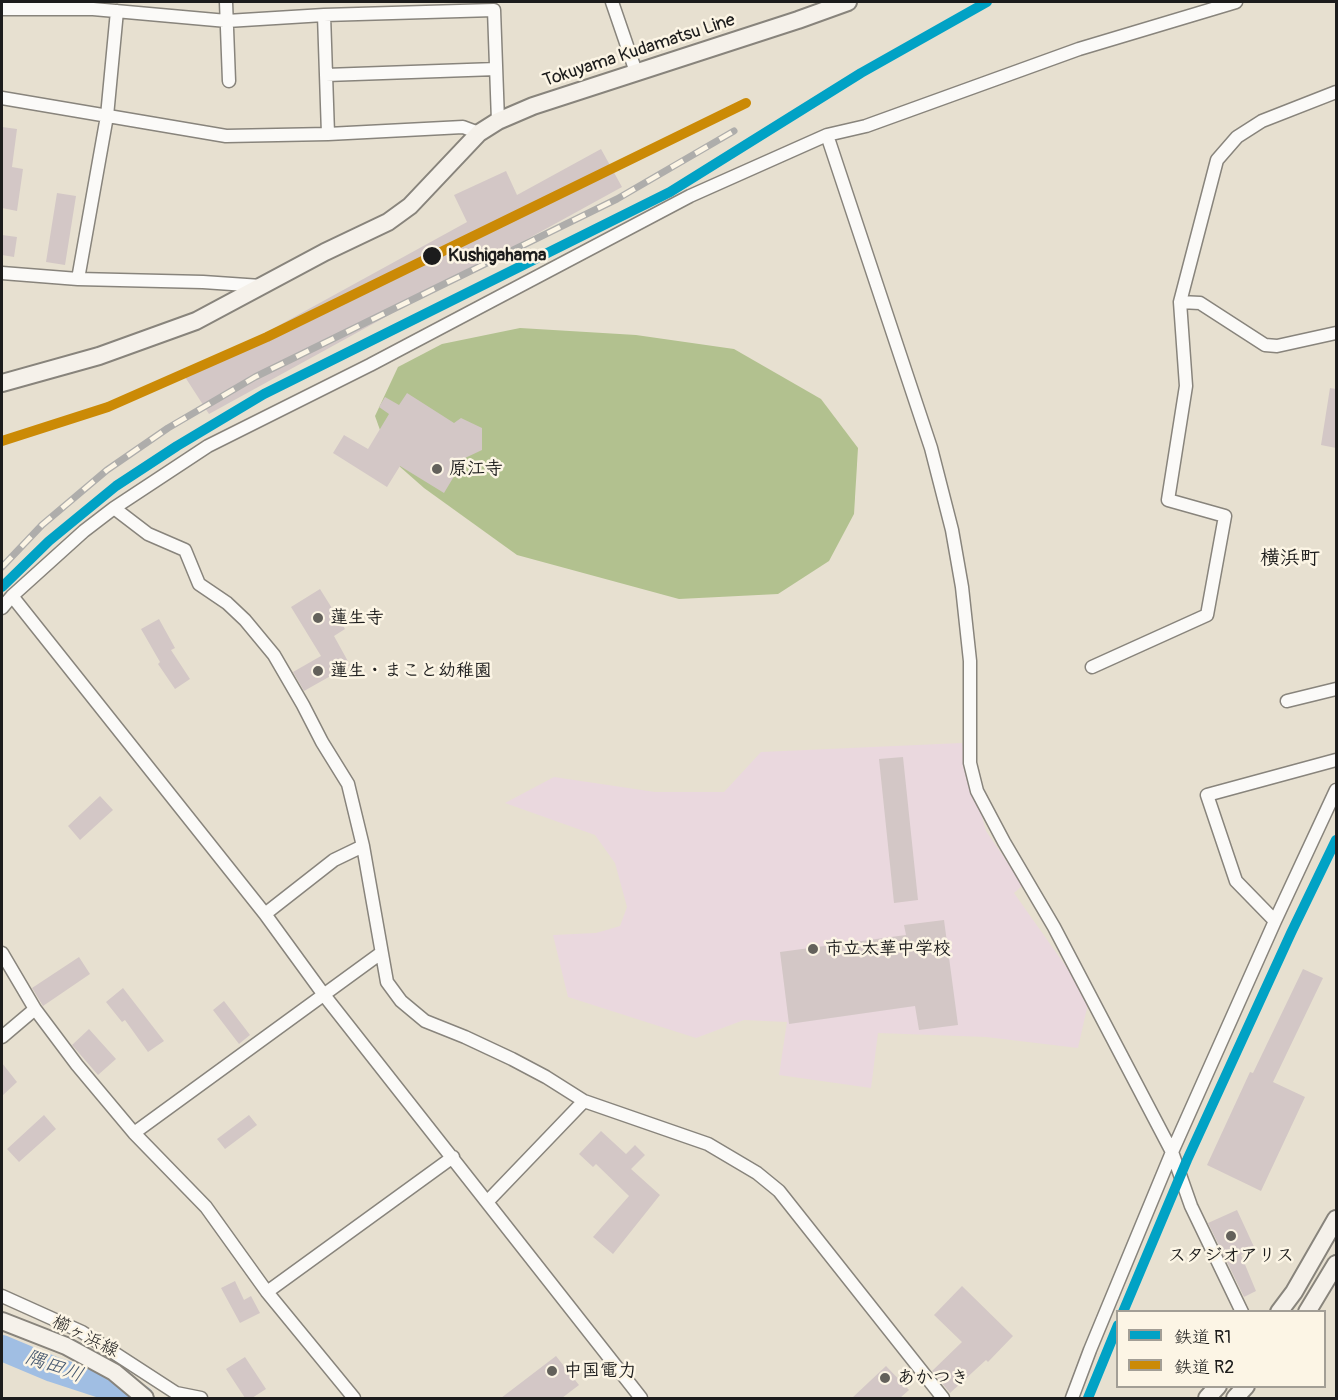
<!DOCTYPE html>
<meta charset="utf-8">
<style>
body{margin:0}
#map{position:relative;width:1338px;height:1400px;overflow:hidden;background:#e7e0d0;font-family:Pangolin,"Klee One",sans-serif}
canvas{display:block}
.frame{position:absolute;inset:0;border:3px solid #1c1c1c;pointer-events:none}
.legend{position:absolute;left:1116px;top:1310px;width:210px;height:78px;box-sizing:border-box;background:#fcf5e5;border:2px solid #a29e95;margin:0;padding:8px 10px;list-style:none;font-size:18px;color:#1c1c1c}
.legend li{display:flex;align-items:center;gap:12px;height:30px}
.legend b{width:30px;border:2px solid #a29e95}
</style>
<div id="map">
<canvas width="1338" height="1400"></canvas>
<div class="frame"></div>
<ul class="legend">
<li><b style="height:8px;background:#01a2c5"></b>鉄道 R1</li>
<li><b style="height:8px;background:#cb8a06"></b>鉄道 R2</li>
</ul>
</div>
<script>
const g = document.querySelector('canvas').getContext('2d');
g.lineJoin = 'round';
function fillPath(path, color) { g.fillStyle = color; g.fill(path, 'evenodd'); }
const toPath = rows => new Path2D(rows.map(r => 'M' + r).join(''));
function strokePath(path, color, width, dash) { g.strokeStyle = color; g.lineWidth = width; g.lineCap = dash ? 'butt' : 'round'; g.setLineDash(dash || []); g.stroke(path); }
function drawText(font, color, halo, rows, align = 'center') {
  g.font = font + ' Pangolin,"Klee One",sans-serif'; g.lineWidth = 5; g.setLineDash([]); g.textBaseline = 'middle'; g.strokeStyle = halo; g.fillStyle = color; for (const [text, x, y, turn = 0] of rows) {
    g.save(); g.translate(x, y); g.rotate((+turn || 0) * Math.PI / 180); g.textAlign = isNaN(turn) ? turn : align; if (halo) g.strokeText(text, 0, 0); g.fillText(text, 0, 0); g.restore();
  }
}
fillPath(toPath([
 [962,743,986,831,1023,885,1014,893,1089,999,1078,1048,986,1037,878,1033,871,1088,779,1075,787,1022,744,1020,696,1038,568,997,553,935,596,933,620,926,627,907,615,863,595,835,505,803,554,777,655,792,724,792,761,752]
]), '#ead8de');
fillPath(toPath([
 [520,328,636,335,734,349,821,399,858,448,854,514,829,561,778,594,679,599,517,555,424,488,390,458,375,416,398,367,442,344]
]), '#b2c18f');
strokePath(toPath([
 [2,1348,52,1369,141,1398]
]), '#a0bee3', 26);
fillPath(toPath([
 [2,127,17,129,12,167,23,169,17,211,2,208],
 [601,149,622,187,209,414,185,377,467,222,454,195,506,171,517,195],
 [57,193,76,196,65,265,46,262],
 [2,235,17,237,14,257,2,255],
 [1330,388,1336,389,1336,448,1321,445],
 [407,393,454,423,461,418,482,428,482,450,465,458,444,493,400,466,387,487,333,453,344,435,368,449,389,414,379,407,385,397,399,405],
 [320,589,345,629,334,636,350,665,304,691,293,672,321,656,291,607],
 [159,619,175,648,171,650,190,679,175,689,158,664,160,662,141,629],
 [903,757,918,900,894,903,879,759],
 [100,796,113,810,80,840,68,826],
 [944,920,958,1025,919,1030,915,1006,789,1024,780,952,906,935,904,925],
 [79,957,90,974,43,1006,32,988],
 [1303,969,1323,978,1273,1082,1305,1097,1261,1191,1207,1165,1250,1072,1253,1073],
 [123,988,164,1041,148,1052,125,1020,122,1022,106,1002],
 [224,1001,250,1035,239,1044,213,1010],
 [89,1029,116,1059,98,1075,72,1045],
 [2,1063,17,1082,2,1096],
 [44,1115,56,1129,19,1162,7,1149],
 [249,1115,257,1125,225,1149,217,1139],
 [601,1131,626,1154,635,1145,645,1155,631,1169,660,1195,613,1254,593,1237,629,1196,596,1164,593,1167,579,1154],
 [1237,1210,1255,1249,1241,1255,1256,1291,1244,1297,1208,1223],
 [235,1281,244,1300,251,1296,260,1313,240,1323,221,1288],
 [962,1286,1013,1336,988,1362,986,1360,950,1393,932,1371,962,1342,934,1315],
 [556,1356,579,1385,562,1398,501,1398],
 [245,1357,266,1389,252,1398,245,1398,226,1369],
 [886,1366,909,1390,900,1398,852,1398]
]), '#d3c7c6');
const street = toPath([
 [226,2,229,81],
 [612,2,636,72],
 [2,9,93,9,227,21,324,15,494,10,498,121],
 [324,15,328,134],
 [326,75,496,69],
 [1336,92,1262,121,1237,137,1217,160,1180,302,1200,303,1265,345,1277,346,1336,333],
 [2,98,226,136,328,134,463,127,479,133],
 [827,135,931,448,952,530,962,587,970,661,970,763,977,791,1004,842,1054,927,1172,1152,1191,1206,1242,1312],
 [2,273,78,279,203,282,261,286],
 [78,279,107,116,117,11],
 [114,508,148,534,185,550,199,584,227,603,245,620,274,655,303,705,322,742,348,784,363,846,387,982,401,1001,425,1021,465,1037,512,1059,546,1077,584,1101,708,1144,757,1173,779,1191,943,1398],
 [12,596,265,914,324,995,641,1398],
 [2,608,12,596,84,531,114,508,208,446,370,365,690,196,827,135,866,126,1079,49,1236,2],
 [1092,667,1207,615,1225,516,1168,500,1186,386,1180,302],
 [1287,701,1336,689],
 [265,914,334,860,363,846],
 [1275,921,1236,881,1207,795,1336,760],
 [2,953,35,1009,77,1065,134,1133,206,1207,267,1292,354,1398],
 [2,1037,35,1009],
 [134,1133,381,953],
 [487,1202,584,1101],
 [267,1292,453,1157],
 [2,1296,82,1332,176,1393,201,1398],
 [1072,1398,1090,1350,1172,1152,1275,921,1336,790]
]);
const secondary = toPath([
 [2,383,99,356,196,321,325,252,388,222,410,206,479,133,498,121,533,106,798,20,848,2],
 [1279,1312,1294,1292,1336,1219],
 [1307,1312,1336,1264],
 [2,1321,66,1346,114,1372,145,1398],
 [1207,1398,1218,1386],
 [1235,1398,1246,1386]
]);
strokePath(street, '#88847c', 15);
strokePath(secondary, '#88847c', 20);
strokePath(street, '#fbfaf8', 12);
strokePath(secondary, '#f5f1ea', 16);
const rail = toPath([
 [2,567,42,525,107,470,168,428,255,377,617,199,734,131],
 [2,587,49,541,116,486,177,446,264,394,670,192,861,73,987,2]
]);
strokePath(rail, '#aeadab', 7);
strokePath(rail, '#fcf5e5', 4.5, [14]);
strokePath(toPath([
 [2,587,49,541,116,486,177,446,264,394,670,192,861,73,987,2],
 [1123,1312,1187,1160,1291,933,1336,840],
 [1088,1398,1118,1325]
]), '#01a2c5', 10);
strokePath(toPath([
 [2,441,108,407,267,337,746,103]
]), '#cb8a06', 10);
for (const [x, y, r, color] of [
 [432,256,10,"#1c1c1c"],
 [437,469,6,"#63615b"],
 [318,618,6,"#63615b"],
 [318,671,6,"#63615b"],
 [813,949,6,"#63615b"],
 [1231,1236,6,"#63615b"],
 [552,1371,6,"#63615b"],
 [885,1378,6,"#63615b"]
]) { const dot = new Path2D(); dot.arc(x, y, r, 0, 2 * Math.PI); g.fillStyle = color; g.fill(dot); strokePath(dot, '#fcf5e5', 2); }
drawText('18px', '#1c1c1c', '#fcf5e5', [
 ["Tokuyama Kudamatsu Line",639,51,-18],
 ["櫛ヶ浜線",85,1337,26]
]);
drawText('bold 18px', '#1c1c1c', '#fcf5e5', [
 ["Kushigahama",448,256]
], 'left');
drawText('bold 18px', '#1c1c1c', '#fcf5e5', [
 ["原江寺",449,469],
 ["蓮生寺",330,618],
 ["蓮生・まこと幼稚園",330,671],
 ["市立太華中学校",825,949],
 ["スタジオアリス",1231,1256,"center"],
 ["中国電力",564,1371],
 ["あかつき",897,1378]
], 'left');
drawText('bold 20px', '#1c1c1c', '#fcf5e5', [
 ["横浜町",1290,559]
]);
drawText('italic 20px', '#44576f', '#fcf5e5', [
 ["隅田川",54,1367,20]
]);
</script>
